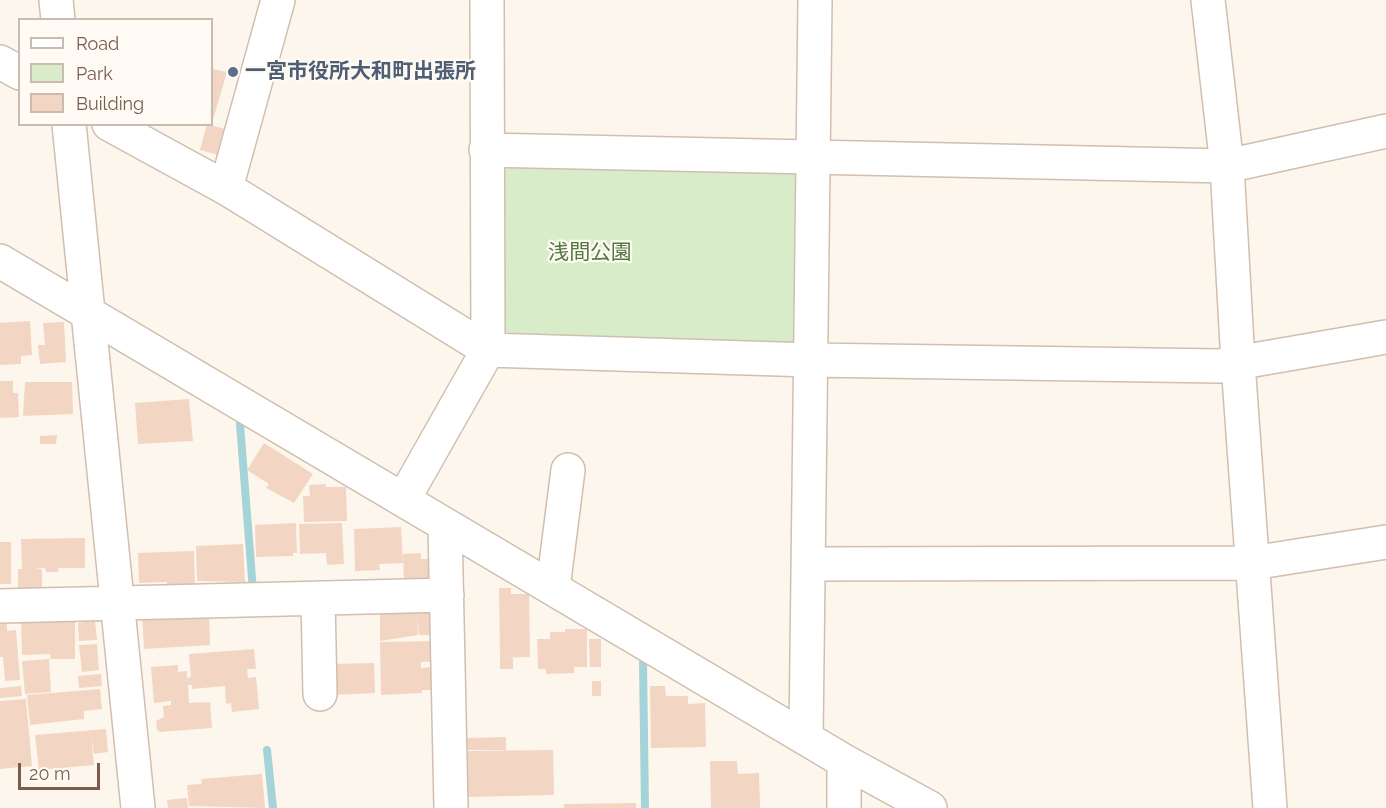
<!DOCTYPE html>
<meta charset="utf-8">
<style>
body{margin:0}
#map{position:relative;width:1386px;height:808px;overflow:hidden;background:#fdf6ec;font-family:Raleway,sans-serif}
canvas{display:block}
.legend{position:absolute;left:18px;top:18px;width:195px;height:108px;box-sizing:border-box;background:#fffaf3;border:2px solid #cabbb1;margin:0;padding:8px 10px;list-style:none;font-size:18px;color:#7a5c4d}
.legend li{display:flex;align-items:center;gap:12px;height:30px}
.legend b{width:30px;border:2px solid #cabbb1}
.scale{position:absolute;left:18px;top:763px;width:82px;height:27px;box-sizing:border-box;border:3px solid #7a5c4d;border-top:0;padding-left:8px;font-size:18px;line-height:21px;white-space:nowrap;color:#7a5c4d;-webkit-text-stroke:4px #fffaf3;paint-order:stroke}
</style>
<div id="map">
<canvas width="1386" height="808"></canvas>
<ul class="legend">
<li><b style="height:8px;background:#fff"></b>Road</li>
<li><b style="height:16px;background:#d8ecc9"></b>Park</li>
<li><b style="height:16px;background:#f3d5c3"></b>Building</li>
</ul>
<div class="scale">20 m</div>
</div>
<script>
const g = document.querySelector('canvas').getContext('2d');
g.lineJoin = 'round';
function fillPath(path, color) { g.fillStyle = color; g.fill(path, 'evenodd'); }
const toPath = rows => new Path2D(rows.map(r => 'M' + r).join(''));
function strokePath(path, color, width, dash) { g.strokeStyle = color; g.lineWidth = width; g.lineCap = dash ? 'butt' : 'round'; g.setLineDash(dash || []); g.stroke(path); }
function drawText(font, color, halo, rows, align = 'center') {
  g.font = font + ' Raleway,"Noto Sans JP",sans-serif'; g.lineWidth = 4.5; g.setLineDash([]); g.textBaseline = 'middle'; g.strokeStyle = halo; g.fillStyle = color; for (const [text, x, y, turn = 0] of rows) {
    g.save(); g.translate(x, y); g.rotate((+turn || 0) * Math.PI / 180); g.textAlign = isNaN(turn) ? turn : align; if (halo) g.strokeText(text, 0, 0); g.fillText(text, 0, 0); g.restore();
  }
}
fillPath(toPath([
 [493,157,805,167,803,351,494,343]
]), '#d8ecc9');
strokePath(toPath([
 [240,424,253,591],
 [643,663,645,808],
 [267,750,273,808]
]), '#a5d3da', 8);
fillPath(toPath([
 [213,69,227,72,212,123,212,75],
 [207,124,228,130,222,156,200,150],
 [30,321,32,355,21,356,21,364,0,365,0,323],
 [64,322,66,362,40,364,38,345,45,345,43,323],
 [0,381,13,381,13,393,18,393,19,417,0,418],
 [25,382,72,382,73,414,23,416],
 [189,399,193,441,138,444,135,403],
 [57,435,56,444,40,444,40,436],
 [264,443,313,474,294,503,266,488,269,484,247,470],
 [326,484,326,487,346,487,347,521,304,522,303,496,310,496,309,485],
 [296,523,297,553,293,553,293,556,256,557,255,525],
 [342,523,344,564,327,565,326,553,300,554,299,524],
 [401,527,403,563,379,564,380,570,355,571,354,529],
 [85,538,85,568,58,568,59,572,46,572,45,568,35,568,42,569,42,597,18,597,18,569,22,569,21,539],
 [0,542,11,542,11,584,0,584],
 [243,544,245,582,197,581,196,546],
 [194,551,195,588,167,589,167,582,139,583,138,553],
 [421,553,421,559,436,559,437,582,404,583,403,554],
 [499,588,511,588,511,594,529,594,530,657,500,658],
 [380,606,437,609,438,635,419,635,417,614,418,635,380,641],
 [209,610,210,645,144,649,142,614],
 [21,617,75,617,75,659,50,659,50,654,22,655],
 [95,621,97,640,79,641,78,623],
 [0,624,7,624,7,631,16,630,20,680,5,681,3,657,0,657],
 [565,629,587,629,587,667,574,667,574,673,546,674,546,669,538,669,537,639,550,639,550,632,565,632],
 [589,639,601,639,601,667,590,667],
 [438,641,439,661,421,662,421,668,432,667,432,690,422,690,422,693,381,695,380,642],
 [97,644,99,670,82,672,79,645],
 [254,649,256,669,247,669,248,678,256,677,259,709,232,712,231,703,226,704,225,686,192,689,192,685,188,685,189,703,210,702,212,728,160,732,157,730,156,721,164,717,163,706,171,705,171,701,154,703,151,667,178,665,178,672,187,671,187,678,191,677,189,654],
 [500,658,513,658,513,669,500,669],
 [49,659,51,692,25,694,22,661],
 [374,663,375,693,333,695,332,664],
 [101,674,102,686,79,688,78,676],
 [592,681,601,681,601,696,592,696],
 [21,686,22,696,0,698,0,688],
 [650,686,665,686,666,696,688,696,688,704,705,703,706,747,651,748],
 [100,689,102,709,84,711,84,719,30,725,27,695],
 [26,699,32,766,0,769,0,701],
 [106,729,108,752,94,754,91,734,94,765,39,770,35,735],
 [506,737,506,750,467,750,467,738],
 [553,750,554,795,468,797,467,751],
 [710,761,737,761,738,774,759,773,760,808,711,808],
 [262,774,265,808,189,806,187,785,202,784,201,779],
 [187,798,188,808,168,808,167,800],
 [636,803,636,808,564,808,564,804]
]), '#f3d5c3');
const minor = toPath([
 [56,0,58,20],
 [1208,0,1227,166,1238,363,1270,808],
 [0,62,20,73],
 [69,124,138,808],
 [109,124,226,188,488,350,811,360,1219,366,1386,337],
 [486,150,1227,166,1386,131],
 [226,188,278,0],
 [0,261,844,761,930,808],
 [403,500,488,350,487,0],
 [445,525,451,808],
 [809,564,1252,563,1386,542],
 [553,588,568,470],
 [318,598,320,694],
 [0,606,447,595],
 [806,738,815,0],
 [844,761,844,808]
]);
strokePath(minor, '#d1beb0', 36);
strokePath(minor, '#fff', 33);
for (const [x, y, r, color] of [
 [233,72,6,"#5c6f8a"]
]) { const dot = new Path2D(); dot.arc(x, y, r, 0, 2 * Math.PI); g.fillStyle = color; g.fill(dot); strokePath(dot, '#fffaf3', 2); }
drawText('bold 21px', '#4e5e75', '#fffaf3', [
 ["一宮市役所大和町出張所",245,72]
], 'left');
drawText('21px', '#537a41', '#fffaf3', [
 ["浅間公園",590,253]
]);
</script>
